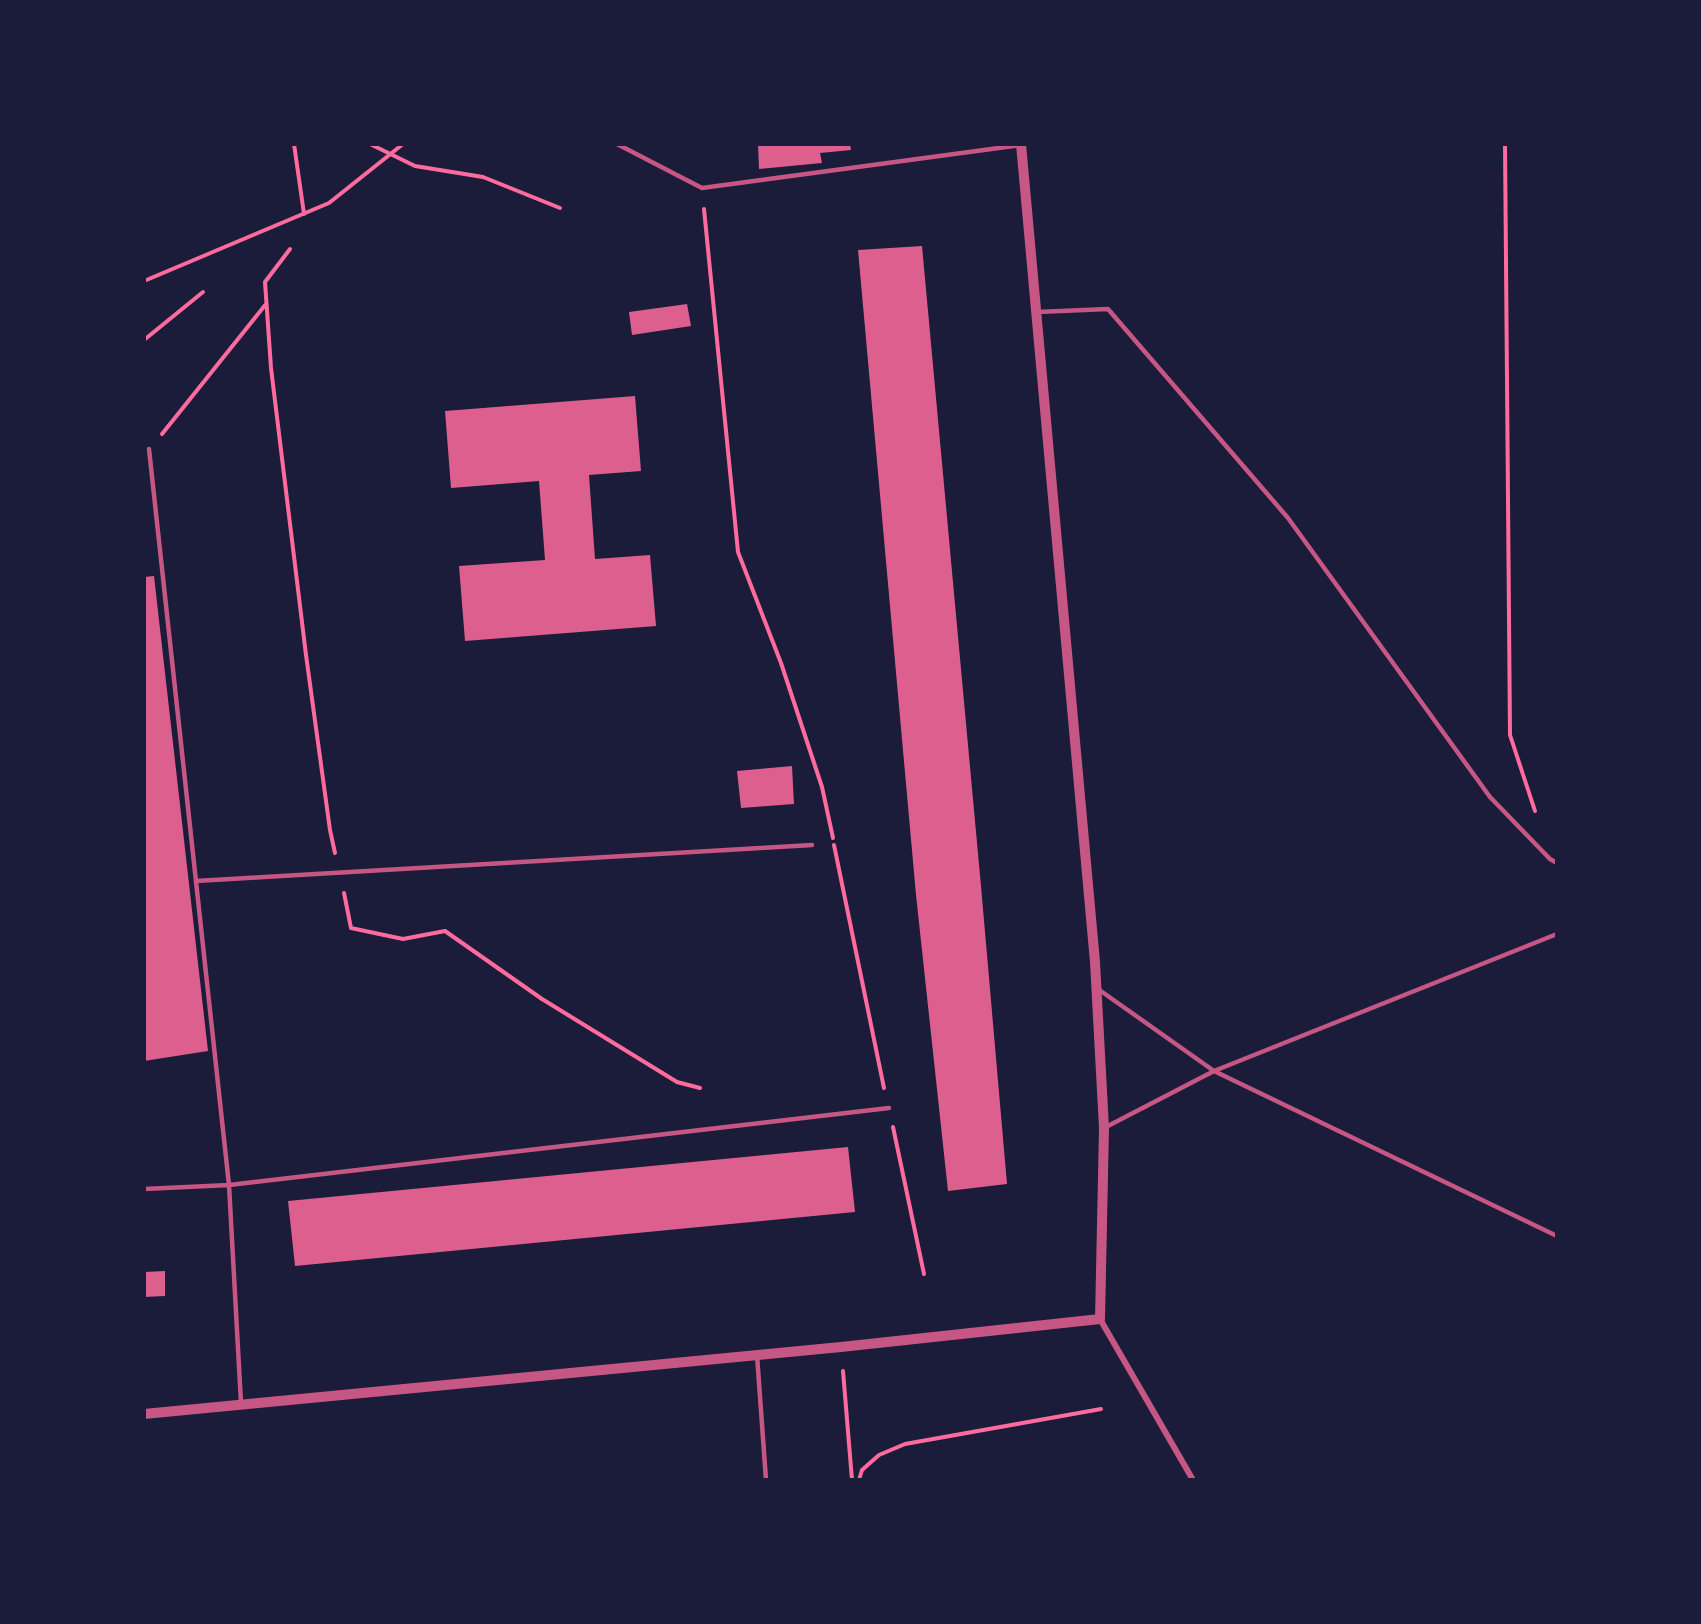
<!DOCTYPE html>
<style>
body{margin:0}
#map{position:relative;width:1701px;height:1624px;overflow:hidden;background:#1b1b3a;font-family:"PT Sans",sans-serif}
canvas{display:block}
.frame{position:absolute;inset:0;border:146px solid #1b1b3a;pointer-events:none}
</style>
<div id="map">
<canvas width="1701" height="1624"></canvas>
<div class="frame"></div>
</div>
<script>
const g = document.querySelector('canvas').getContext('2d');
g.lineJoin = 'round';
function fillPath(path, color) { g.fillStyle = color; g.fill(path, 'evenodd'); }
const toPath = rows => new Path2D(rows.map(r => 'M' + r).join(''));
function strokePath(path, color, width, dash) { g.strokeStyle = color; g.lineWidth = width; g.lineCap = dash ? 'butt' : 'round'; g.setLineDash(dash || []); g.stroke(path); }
fillPath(toPath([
 [758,144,850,144,851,150,820,153,822,163,759,169],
 [922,246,981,886,1007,1184,948,1191,916,895,858,250],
 [687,304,691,326,632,335,629,312],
 [635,396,641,471,589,475,595,559,650,555,656,626,465,641,459,566,545,560,539,481,451,488,445,411],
 [154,576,208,1051,144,1061,144,577],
 [792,766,794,804,741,808,737,771],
 [848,1147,855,1212,295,1266,288,1201],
 [165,1271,165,1296,144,1297,144,1272]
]), '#dd5f8e');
strokePath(toPath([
 [294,144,304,214],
 [370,144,415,166,483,177,560,208],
 [1505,144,1510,735,1535,811],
 [704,209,738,552,781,663,822,787,833,838],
 [290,249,265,282,271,368,306,655,330,830,335,853],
 [144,281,329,203,403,144],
 [144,340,203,292],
 [162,434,266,304],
 [834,845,884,1088],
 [344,893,351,928,403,939,445,931,542,999,677,1082,700,1088],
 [893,1127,924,1274],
 [843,1371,852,1480],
 [859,1480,862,1470,879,1455,905,1444,1101,1409]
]), '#ff6b9d', 4);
strokePath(toPath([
 [617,144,702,188,1021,145],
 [1037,312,1108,309,1288,518,1490,797,1550,859,1557,863],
 [149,449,229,1185,889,1108],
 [196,881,812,845],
 [1098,989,1214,1071,1557,1236],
 [1104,1128,1214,1071,1557,934],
 [144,1189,229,1185,241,1403],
 [757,1355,766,1480]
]), '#c65784', 4.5);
strokePath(toPath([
 [1100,1319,1193,1480]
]), '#c65784', 6);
strokePath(toPath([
 [144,1414,841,1347,1100,1319,1104,1128,1095,962,1021,144]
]), '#c65784', 10);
</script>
